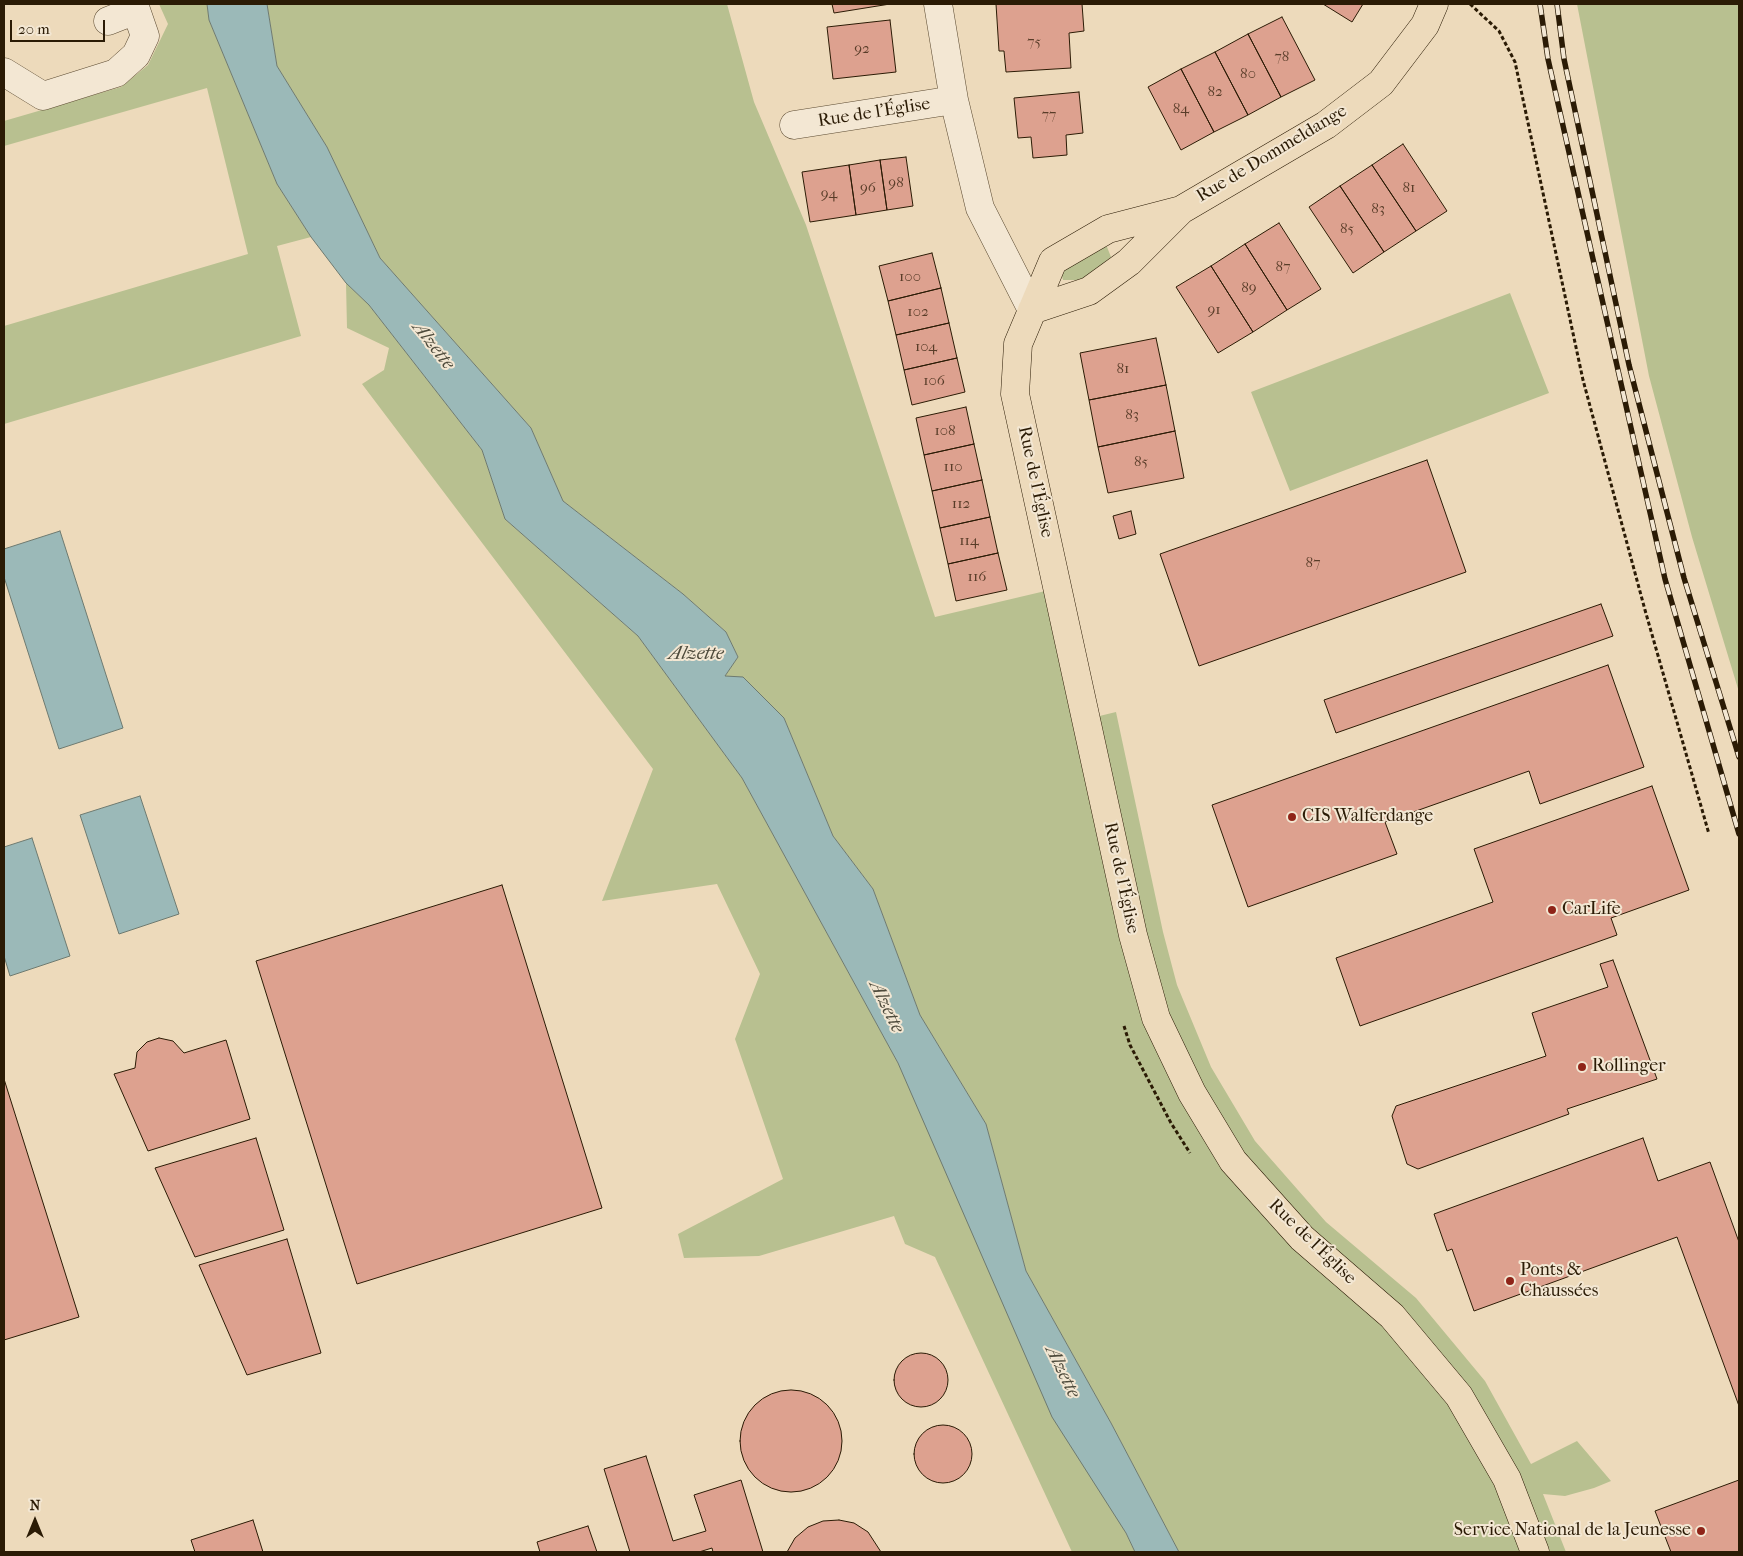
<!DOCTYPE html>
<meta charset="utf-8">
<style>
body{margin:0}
#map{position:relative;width:1743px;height:1556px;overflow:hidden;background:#eddabb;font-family:"IM FELL French Canon",serif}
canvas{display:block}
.frame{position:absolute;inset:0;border:5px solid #2b1b05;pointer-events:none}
.north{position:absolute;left:10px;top:1496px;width:50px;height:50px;-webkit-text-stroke:4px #f3e7d3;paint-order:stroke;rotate:0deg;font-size:14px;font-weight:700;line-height:20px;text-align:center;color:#2b1b05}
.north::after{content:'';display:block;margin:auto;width:18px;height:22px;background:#2b1b05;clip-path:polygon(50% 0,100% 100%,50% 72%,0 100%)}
.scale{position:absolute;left:10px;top:20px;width:95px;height:22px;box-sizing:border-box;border:2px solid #2b1b05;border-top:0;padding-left:6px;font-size:15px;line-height:18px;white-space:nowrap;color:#2b1b05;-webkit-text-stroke:4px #f3e7d3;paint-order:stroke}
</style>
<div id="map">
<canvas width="1743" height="1556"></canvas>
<div class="frame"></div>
<div class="north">N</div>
<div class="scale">20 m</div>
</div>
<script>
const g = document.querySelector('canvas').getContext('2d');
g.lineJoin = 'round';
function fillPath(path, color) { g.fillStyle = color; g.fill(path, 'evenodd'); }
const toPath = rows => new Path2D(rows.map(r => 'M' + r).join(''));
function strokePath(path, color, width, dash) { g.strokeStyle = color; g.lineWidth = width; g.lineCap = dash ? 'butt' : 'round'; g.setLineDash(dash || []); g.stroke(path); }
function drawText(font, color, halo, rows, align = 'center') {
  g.font = font + ' "IM FELL French Canon",serif'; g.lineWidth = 4; g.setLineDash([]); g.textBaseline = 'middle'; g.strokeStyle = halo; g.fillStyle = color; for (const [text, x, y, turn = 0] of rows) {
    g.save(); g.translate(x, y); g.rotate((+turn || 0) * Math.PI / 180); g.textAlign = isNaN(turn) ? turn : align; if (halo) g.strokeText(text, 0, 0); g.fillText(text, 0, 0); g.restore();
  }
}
fillPath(toPath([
 [159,4,207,4,209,20,277,184,311,237,277,246,301,336,4,424,4,326,248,254,207,88,4,146,4,121,121,87,148,65,168,24],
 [267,4,727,4,754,102,806,225,935,617,1058,588,1087,719,1116,712,1163,932,1177,985,1211,1067,1255,1141,1326,1222,1416,1298,1485,1381,1531,1464,1577,1441,1611,1481,1594,1488,1565,1496,1543,1494,1566,1552,1179,1552,1111,1423,1026,1271,986,1124,920,1015,873,889,833,836,784,718,725,676,738,657,726,632,683,594,563,501,531,428,380,258,327,147,277,66],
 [1577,4,1739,4,1739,692,1692,537,1649,376],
 [1099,247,1107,247,1111,257,1084,280,1063,280,1060,269],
 [346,283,369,305,482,450,505,519,638,636,742,778,898,1063,1135,1552,1072,1552,935,1257,905,1244,894,1216,759,1256,684,1258,678,1234,783,1179,735,1039,760,974,717,884,602,901,653,769,362,384,384,370,389,348,347,328],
 [1510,293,1549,393,1290,491,1251,392]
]), '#b8c090');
const water = toPath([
 [207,4,267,4,277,66,327,147,380,258,531,428,563,501,683,594,726,632,738,657,725,676,743,677,784,718,833,836,873,889,920,1015,986,1124,1026,1271,1111,1423,1179,1552,1135,1552,1126,1533,1052,1417,898,1063,742,778,638,636,505,519,482,450,369,305,346,283,311,237,277,184,209,20,207,4],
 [60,531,123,728,59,749,4,577,4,549,60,531],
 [140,796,179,914,119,934,80,815,140,796],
 [32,838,70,956,10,976,4,956,4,847,32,838]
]);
fillPath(water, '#9bb9b8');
strokePath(water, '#6e7a70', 1);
const building = toPath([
 [832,4,890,4,834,13,832,4],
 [996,4,1082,4,1084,31,1069,33,1071,68,1006,72,1004,51,999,51,996,4],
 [1323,4,1363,4,1352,22,1323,4],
 [1282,17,1315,80,1281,97,1248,34,1282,17],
 [890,20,896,72,833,79,827,27,890,20],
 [1248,34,1281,97,1248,115,1215,52,1248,34],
 [1215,52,1248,115,1214,132,1181,69,1215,52],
 [1181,69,1214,132,1181,150,1148,87,1181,69],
 [1079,92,1083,133,1066,135,1067,155,1033,158,1031,137,1018,138,1014,98,1079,92],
 [1403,144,1447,211,1416,231,1372,165,1403,144],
 [906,157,913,206,887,210,880,160,906,157],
 [880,160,887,210,856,215,849,165,880,160],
 [849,165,856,215,810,222,802,172,849,165],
 [1372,165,1416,231,1384,252,1340,186,1372,165],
 [1340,186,1384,252,1353,273,1309,207,1340,186],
 [1279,223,1321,289,1287,310,1245,244,1279,223],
 [1245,244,1287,310,1253,332,1211,266,1245,244],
 [932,253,941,288,888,301,879,266,932,253],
 [1211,266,1253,332,1218,353,1176,287,1211,266],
 [941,288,949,323,896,335,888,301,941,288],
 [949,323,957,358,904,370,896,335,949,323],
 [1156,338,1166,385,1089,400,1080,353,1156,338],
 [957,358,965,392,912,405,904,370,957,358],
 [1166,385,1175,431,1098,447,1089,400,1166,385],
 [966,407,974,444,924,455,916,418,966,407],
 [1175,431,1184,478,1108,493,1098,447,1175,431],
 [974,444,982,480,932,491,924,455,974,444],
 [1427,460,1466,572,1199,666,1160,554,1427,460],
 [982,480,990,517,940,528,932,491,982,480],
 [1131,511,1136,534,1119,539,1113,516,1131,511],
 [990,517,998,553,948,564,940,528,990,517],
 [998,553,1007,590,956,601,948,564,998,553],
 [1601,604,1613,636,1336,733,1324,700,1601,604],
 [1608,665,1644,767,1540,804,1529,771,1385,822,1397,854,1248,907,1212,805,1608,665],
 [1652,786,1689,890,1611,918,1617,935,1360,1026,1336,958,1493,902,1474,849,1652,786],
 [502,885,602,1208,357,1284,256,961,502,885],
 [1613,960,1657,1079,1567,1109,1569,1114,1418,1169,1407,1164,1392,1116,1396,1106,1546,1056,1532,1013,1608,987,1600,964,1613,960],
 [159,1038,173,1041,184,1053,226,1040,250,1119,148,1151,114,1074,135,1068,137,1052,147,1042,159,1038],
 [4,1079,79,1317,4,1340,4,1079],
 [256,1138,284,1230,195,1257,155,1168,256,1138],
 [1643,1138,1658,1181,1710,1162,1739,1242,1739,1406,1677,1237,1474,1311,1452,1249,1447,1251,1434,1214,1643,1138],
 [287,1239,321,1353,247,1375,199,1265,287,1239],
 '894 1380a27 27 0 1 1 54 0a27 27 0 1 1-54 0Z',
 '740 1441a51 51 0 1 1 102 0a51 51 0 1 1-102 0Z',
 '914 1454a29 29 0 1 1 58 0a29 29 0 1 1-58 0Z',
 [646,1456,673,1541,706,1531,694,1495,741,1480,763,1552,713,1552,712,1548,699,1552,630,1552,604,1469,646,1456],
 [1739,1480,1739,1552,1671,1552,1655,1511,1739,1480],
 [253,1520,263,1552,195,1552,191,1540,253,1520],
 [839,1520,854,1523,868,1532,881,1552,787,1552,795,1538,808,1527,823,1521,839,1520],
 [588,1526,597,1552,540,1552,537,1542,588,1526]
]);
fillPath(building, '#dda18f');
strokePath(building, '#2b1b05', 1);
const minor = toPath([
 [938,4,954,100,980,208,1032,310],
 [4,72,43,96,116,73,136,55,145,36,136,10,108,21],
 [794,125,954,100]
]);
const major = toPath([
 [1181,210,1108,229,1053,261,1018,344,1015,394,1133,935,1156,1018,1192,1093,1233,1161,1302,1238,1392,1316,1459,1396,1507,1479,1535,1552],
 [1032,310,1089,291,1129,262,1181,210,1326,125,1381,83,1425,25,1434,4]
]);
strokePath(minor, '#5c4b32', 29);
strokePath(major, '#2b1b05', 29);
strokePath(toPath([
 [1470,4,1499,31,1515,62,1583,380,1645,610,1709,834],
 [1124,1026,1130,1045,1171,1123,1190,1153]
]), '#2b1b05', 3, [4, 2.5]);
strokePath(minor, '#f3e7d3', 28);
strokePath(major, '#eddabb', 28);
const rail = toPath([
 [1540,4,1548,59,1665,579,1739,834],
 [1557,4,1564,59,1629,365,1684,578,1739,757]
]);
strokePath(rail, '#2b1b05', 5.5);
strokePath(rail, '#f3e7d3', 4, [11]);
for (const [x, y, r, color] of [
 [1292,817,5,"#8f2418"],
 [1552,910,5,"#8f2418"],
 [1582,1067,5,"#8f2418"],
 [1510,1281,5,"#8f2418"],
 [1701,1531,5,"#8f2418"]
]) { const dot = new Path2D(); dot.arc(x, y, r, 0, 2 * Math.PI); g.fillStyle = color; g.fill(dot); strokePath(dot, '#f3e7d3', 2); }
drawText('15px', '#583c28', null, [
 ["75",1034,42],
 ["92",862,49],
 ["78",1282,57],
 ["80",1248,74],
 ["82",1215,92],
 ["84",1181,109],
 ["77",1049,115],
 ["98",896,183],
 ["96",868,188],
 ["81",1409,188],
 ["94",829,194],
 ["83",1378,209],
 ["85",1347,229],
 ["87",1283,267],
 ["100",910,277],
 ["89",1249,288],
 ["91",1214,310],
 ["102",918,312],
 ["104",926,347],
 ["81",1123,369],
 ["106",934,381],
 ["83",1132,415],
 ["108",945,431],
 ["85",1141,462],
 ["110",953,467],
 ["112",961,504],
 ["114",969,541],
 ["87",1313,563],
 ["116",977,577]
]);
drawText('18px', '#2b1b05', '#f3e7d3', [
 ["Rue de l'Église",874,113,-9],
 ["Rue de Dommeldange",1272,154,-31],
 ["Rue de l'Église",1035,482,78],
 ["Rue de l'Église",1121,878,78],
 ["Rue de l'Église",1312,1242,44]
]);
drawText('18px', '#2b1b05', '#f3e7d3', [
 ["CIS Walferdange",1302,817],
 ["CarLife",1562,910],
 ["Rollinger",1592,1067],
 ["Ponts &",1520,1271],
 ["Chaussées",1520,1292],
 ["Service National de la Jeunesse",1691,1531,"right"]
], 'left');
drawText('italic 19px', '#4d4a3b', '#f3e7d3', [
 ["Alzette",433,346,52],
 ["Alzette",696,654],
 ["Alzette",886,1007,64],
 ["Alzette",1062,1372,64]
]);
</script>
